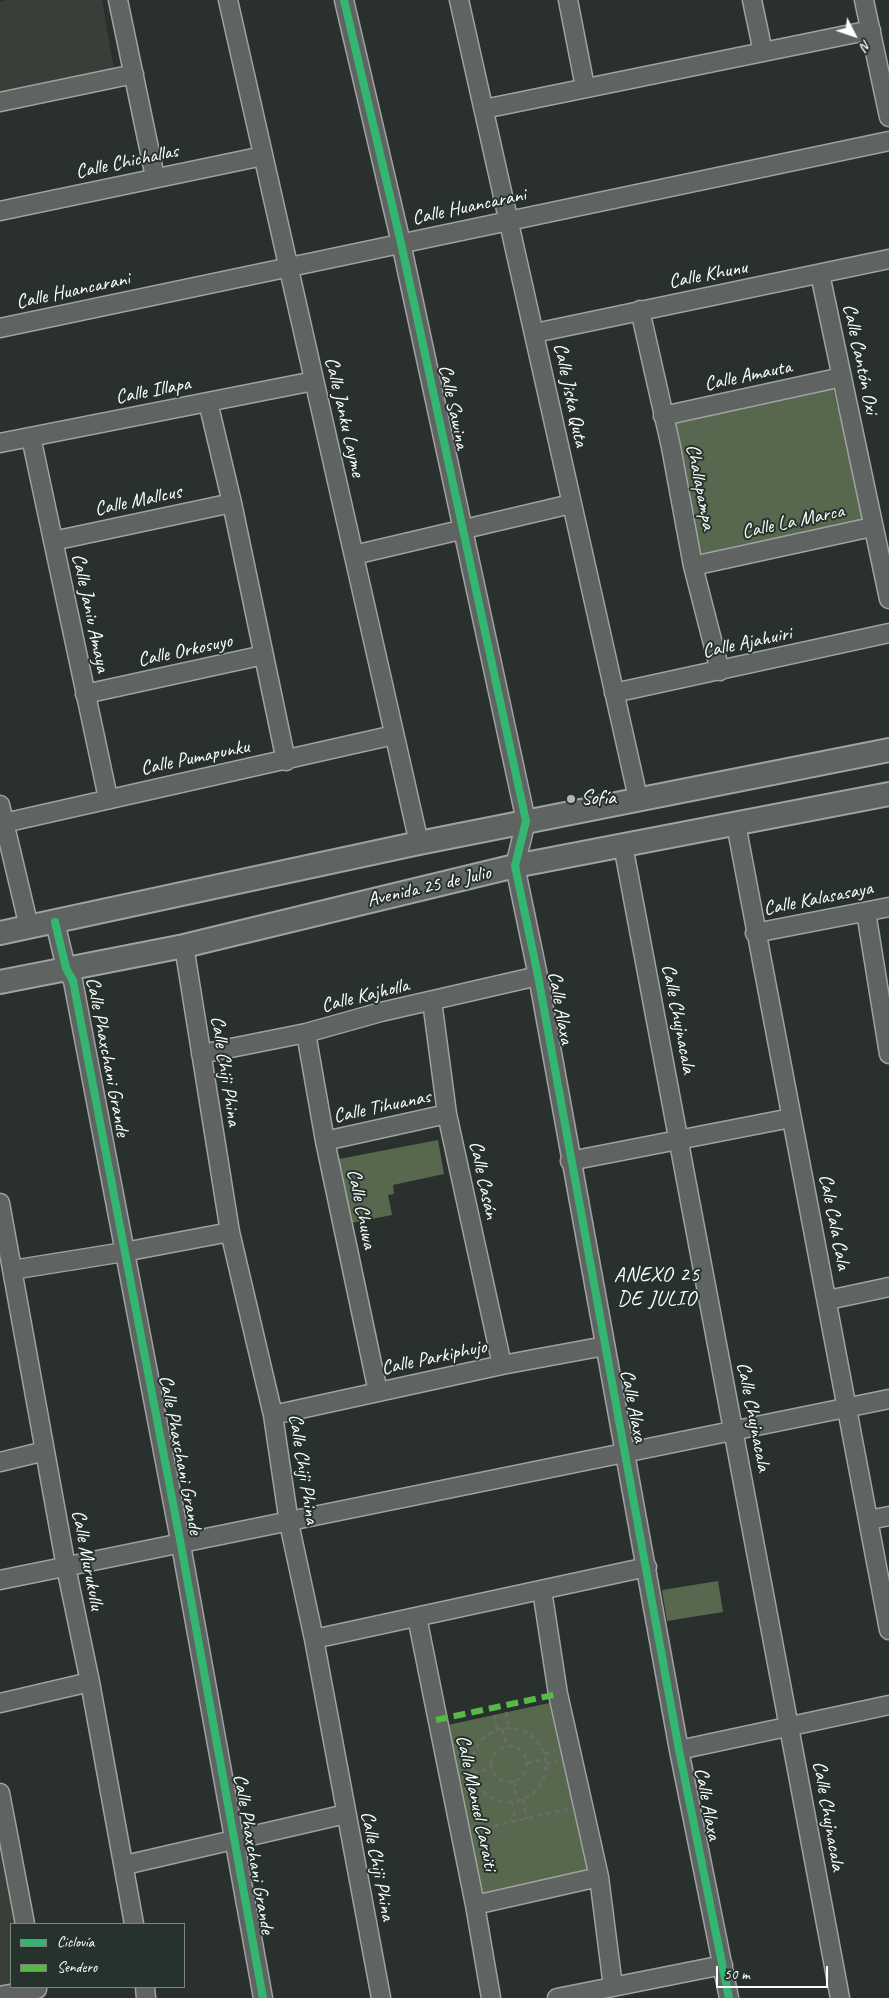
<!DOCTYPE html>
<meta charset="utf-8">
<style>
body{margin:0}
#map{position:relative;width:889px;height:1998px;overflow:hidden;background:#29302d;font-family:Caveat,sans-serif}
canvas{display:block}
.legend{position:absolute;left:10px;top:1923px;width:175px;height:65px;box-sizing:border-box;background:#26332d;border:1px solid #7d8581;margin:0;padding:6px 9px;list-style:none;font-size:15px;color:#fff}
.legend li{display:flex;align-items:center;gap:10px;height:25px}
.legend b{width:25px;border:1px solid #7d8581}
.north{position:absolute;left:829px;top:10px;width:50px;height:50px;-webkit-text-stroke:4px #26332d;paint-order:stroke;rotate:131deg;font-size:14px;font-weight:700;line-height:20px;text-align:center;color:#fff}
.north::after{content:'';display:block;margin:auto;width:18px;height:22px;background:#fff;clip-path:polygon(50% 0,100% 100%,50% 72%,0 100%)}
.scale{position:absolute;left:716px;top:1966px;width:112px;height:22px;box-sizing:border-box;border:2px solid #fff;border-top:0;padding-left:6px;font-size:15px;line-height:18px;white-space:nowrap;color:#fff;-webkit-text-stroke:4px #26332d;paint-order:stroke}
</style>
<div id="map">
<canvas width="889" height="1998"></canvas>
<ul class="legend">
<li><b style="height:6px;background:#33b770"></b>Ciclovía</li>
<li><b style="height:6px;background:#58b947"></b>Sendero</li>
</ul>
<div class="north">N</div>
<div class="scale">50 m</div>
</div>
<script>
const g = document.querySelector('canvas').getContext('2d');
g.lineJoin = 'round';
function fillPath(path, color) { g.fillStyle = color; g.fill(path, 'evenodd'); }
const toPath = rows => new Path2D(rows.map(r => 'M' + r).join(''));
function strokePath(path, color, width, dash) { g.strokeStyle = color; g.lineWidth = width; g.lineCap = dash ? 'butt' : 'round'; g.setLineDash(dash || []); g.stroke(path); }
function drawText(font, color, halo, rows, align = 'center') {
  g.font = font + ' Caveat,sans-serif'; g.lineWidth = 4; g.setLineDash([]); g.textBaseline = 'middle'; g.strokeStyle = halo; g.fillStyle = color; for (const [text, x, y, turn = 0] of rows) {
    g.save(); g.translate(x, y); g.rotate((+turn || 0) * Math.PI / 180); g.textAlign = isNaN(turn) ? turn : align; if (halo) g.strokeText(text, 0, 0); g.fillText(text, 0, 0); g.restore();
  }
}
fillPath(toPath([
 [7,0,102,0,117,87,0,111,0,2],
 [0,1837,17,1924,11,1924,11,1987,0,1994]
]), '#393f38');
fillPath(toPath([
 [833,389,865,522,704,555,700,553,670,424,675,418],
 [438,1140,444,1174,393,1185,394,1194,388,1195,392,1215,346,1224,334,1160],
 [718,1581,723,1612,667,1621,662,1590],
 [554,1702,590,1874,479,1898,443,1726]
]), '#58684e');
const minor = toPath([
 [118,0,155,177],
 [228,0,419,843],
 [344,0,401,243,526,821,515,866,538,976,679,1750,729,1998],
 [459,0,638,798],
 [568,0,585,87],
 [752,0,763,52],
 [864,0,889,117],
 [0,102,134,74],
 [484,109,871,30],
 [0,211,263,156],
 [820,274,889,599],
 [640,310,671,447,693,566,720,671],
 [0,328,889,141],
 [535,333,889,259],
 [208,402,232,503,286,761],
 [663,416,842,377],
 [31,437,108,798],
 [0,443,314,381],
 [53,541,232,503],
 [354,555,571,504],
 [693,566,872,527],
 [614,693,889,633],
 [85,694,264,655],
 [0,805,29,927],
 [4,823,394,735],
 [736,824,889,1630],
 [623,845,840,1998],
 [866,912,889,1054],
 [55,922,66,968,73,981,181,1545,263,1998],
 [755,933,889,907],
 [184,946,230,1232,273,1415,289,1523,314,1639,381,1998],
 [432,1001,447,1114,502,1365],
 [306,1033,325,1141,378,1392],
 [201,1054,306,1033,381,1012,538,976],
 [325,1141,447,1114],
 [570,1161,791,1118],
 [0,1203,66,1567,90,1682,134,1924],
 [12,1270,124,1252,230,1232],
 [828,1300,889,1287],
 [273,1415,502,1365,605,1346],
 [0,1462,45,1451],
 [869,1520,889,1516],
 [0,1580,889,1399],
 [542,1590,558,1694,599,1877,613,1987],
 [417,1617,475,1905,491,1998],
 [314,1639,647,1567],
 [0,1703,90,1682],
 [679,1750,889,1705],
 [0,1793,25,1924],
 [125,1865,346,1814],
 [475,1905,599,1877],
 [145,1987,146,1998],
 [0,1996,37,1989],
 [557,1998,723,1965]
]);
const major = toPath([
 [0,933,419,843,889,750],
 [0,982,184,946,515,866,889,794]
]);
strokePath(minor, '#9fa2a0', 21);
strokePath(major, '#9fa2a0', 26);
strokePath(toPath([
 [506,1712,509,1728],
 [494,1715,497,1730],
 '472 1765a37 37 0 1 1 74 0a37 37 0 1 1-74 0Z',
 [502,1729,507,1746],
 '491 1764a18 18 0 1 1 36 0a18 18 0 1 1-36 0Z',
 [544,1754,555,1751],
 [527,1763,545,1759],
 [546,1764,557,1761],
 [473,1773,492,1768],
 [514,1781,517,1801],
 [523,1799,527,1819],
 [512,1802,516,1821],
 [476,1830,568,1809]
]), '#686c69', 2.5, [5, 4]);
strokePath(minor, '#5f6362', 18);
strokePath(major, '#5f6362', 22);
strokePath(toPath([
 [436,1720,558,1694]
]), '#58b947', 6, [12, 6]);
strokePath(toPath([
 [344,0,401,243,526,821,515,866,538,976,679,1750,729,1998],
 [55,922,66,968,73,981,181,1545,263,1998]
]), '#33b770', 8);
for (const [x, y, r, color] of [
 [571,799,5,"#b4b7b6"]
]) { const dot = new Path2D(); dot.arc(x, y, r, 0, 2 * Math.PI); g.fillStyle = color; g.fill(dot); strokePath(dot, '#26332d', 2); }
drawText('20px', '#fff', '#26332d', [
 ["Calle Chichallas",127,162,-12],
 ["Calle Huancarani",469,207,-12],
 ["Calle Khunu",708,275,-11],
 ["Calle Huancarani",73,291,-12],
 ["Calle Cantón Oxi",860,359,78],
 ["Calle Amauta",748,376,-12],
 ["Calle Illapa",153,391,-11],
 ["Calle Jiska Quta",570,395,78],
 ["Calle Sawina",453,407,78],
 ["Calle Janku Layme",344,417,77],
 ["Challapampa",700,487,79],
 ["Calle Mallcus",138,501,-12],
 ["Calle La Marca",793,522,-12],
 ["Calle Janiu Amaya",90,613,78],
 ["Calle Ajahuiri",747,643,-12],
 ["Calle Orkosuyo",185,651,-12],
 ["Calle Pumapunku",195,758,-12],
 ["Avenida 25 de Julio",429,887,-13],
 ["Calle Kalasasaya",818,899,-11],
 ["Calle Kajholla",365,996,-14],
 ["Calle Alaxa",560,1008,80],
 ["Calle Chujnacala",678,1019,79],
 ["Calle Phaxchani Grande",107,1057,79],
 ["Calle Chiji Phina",225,1071,81],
 ["Calle Tihuanas",382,1107,-12],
 ["Calle Casán",483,1180,78],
 ["Calle Chuwa",361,1209,78],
 ["Cale Cala Cala",834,1222,79],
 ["Calle Parkiphujo",434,1358,-12],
 ["Calle Alaxa",633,1406,79],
 ["Calle Chujnacala",753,1417,79],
 ["Calle Phaxchani Grande",180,1455,79],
 ["Calle Chiji Phina",303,1469,81],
 ["Calle Murukullu",87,1560,79],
 ["Calle Manuel Caraiti",476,1803,78],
 ["Calle Alaxa",707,1804,79],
 ["Calle Chujnacala",828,1816,80],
 ["Calle Phaxchani Grande",253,1854,80],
 ["Calle Chiji Phina",377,1866,79]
]);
drawText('20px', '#fff', '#26332d', [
 ["Sofía",581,799]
], 'left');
g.letterSpacing = '1px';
drawText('21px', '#fff', '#26332d', [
 ["ANEXO 25",657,1275],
 ["DE JULIO",657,1299]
]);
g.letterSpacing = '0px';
</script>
